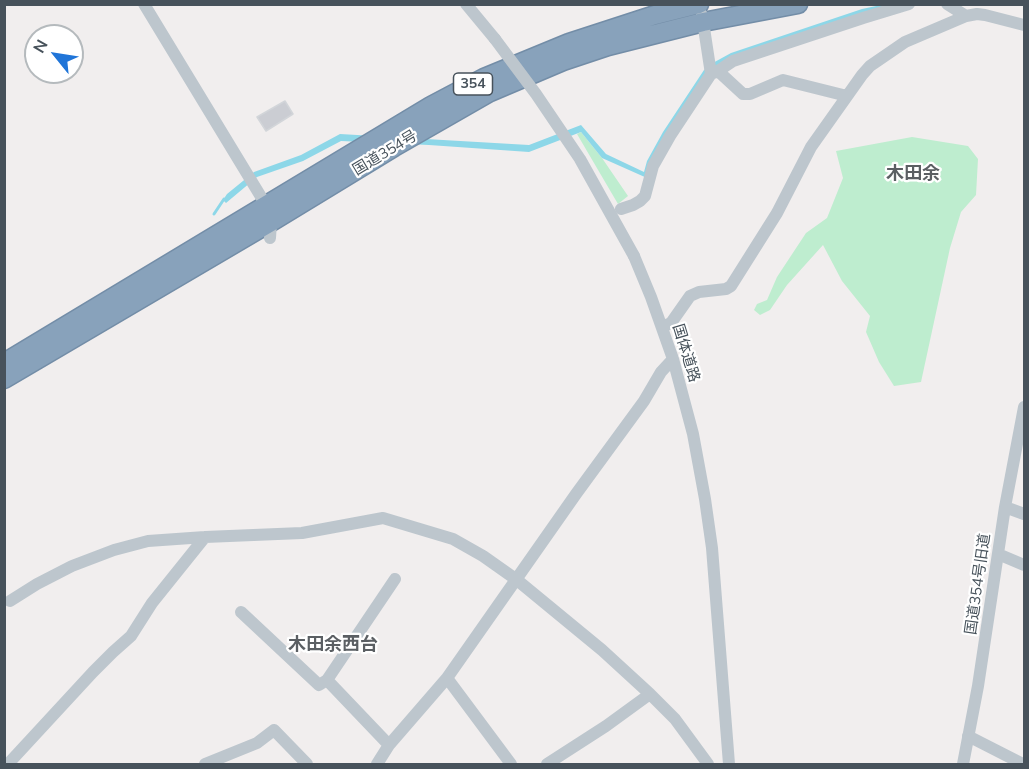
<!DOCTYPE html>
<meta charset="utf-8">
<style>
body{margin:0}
#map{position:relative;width:1029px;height:769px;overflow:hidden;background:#f1eeee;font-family:Mulish,sans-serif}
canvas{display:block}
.frame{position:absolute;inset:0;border:6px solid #47525b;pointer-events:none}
.north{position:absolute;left:24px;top:24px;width:60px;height:60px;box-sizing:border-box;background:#fff;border:2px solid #b5babd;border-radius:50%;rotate:300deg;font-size:16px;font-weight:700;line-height:24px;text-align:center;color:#47525b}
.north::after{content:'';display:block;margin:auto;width:21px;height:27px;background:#2075d8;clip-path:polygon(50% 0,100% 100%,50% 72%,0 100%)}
</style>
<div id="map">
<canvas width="1029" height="769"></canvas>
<div class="frame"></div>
<div class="north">N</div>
</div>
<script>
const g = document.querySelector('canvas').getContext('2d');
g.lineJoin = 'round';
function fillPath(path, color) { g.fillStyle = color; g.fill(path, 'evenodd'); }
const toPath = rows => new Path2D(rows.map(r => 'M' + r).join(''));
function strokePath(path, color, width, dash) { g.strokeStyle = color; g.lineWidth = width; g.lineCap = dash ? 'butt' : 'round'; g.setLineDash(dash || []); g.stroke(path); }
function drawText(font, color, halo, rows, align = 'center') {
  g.font = font + ' Mulish,"Noto Sans JP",sans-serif'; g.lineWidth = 4.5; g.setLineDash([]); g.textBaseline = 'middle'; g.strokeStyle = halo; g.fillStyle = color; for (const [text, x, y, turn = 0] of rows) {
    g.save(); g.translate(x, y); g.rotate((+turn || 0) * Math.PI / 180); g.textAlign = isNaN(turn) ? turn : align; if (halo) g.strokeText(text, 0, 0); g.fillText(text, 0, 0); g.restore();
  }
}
fillPath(toPath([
 [581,132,602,158,628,196,618,204,577,134],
 [912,137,968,146,978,159,976,195,961,212,950,248,921,382,894,386,879,362,866,332,870,316,842,281,823,245,787,285,770,310,760,315,754,310,757,304,767,300,777,277,806,233,827,218,843,178,836,151]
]), '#beedcf');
fillPath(toPath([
 [881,5,904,5,714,69,647,178,602,158,581,132,529,152,429,145,341,141,303,161,257,177,226,203,223,200,227,194,254,172,301,155,340,134,529,145,581,125,606,154,644,172,647,161,663,132,704,70,711,64,731,53,862,9]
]), '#8dd7e8');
strokePath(toPath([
 [214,214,224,199]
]), '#8dd7e8', 3);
const building = toPath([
 [285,101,293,114,266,131,257,117,285,101]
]);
fillPath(building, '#cbcdd3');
strokePath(building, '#d2d5d9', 1.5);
const highway = toPath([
 [4,363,431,106,484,78,569,43,655,15,699,4],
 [4,379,271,222,394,147,490,92,563,61,608,46,703,22,798,4]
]);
strokePath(highway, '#738da7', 21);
strokePath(toPath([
 [144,4,266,205,271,222,270,238],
 [466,4,495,39],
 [947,4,966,16],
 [702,15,711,74],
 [718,71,743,94,750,94,783,80,847,96],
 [621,209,633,205,640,201,645,196,653,166,670,136,711,74,718,71,733,61,863,18,909,4],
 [634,256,651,297,673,359,693,434,705,499,712,548,729,764],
 [662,327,671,323,690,296,699,292,726,289,731,286,777,213,811,147,862,75,870,66,905,42,966,16,977,14,985,15,1024,25],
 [1005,507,1024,514],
 [998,554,1024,565],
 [10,601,37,584,72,566,114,550,148,541,205,537,302,533,383,518,453,539,483,556,517,580,602,650,650,694,675,719,708,764],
 [241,612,319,685,327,680],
 [447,678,511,764],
 [968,736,1023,764],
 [389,745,327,680,395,579],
 [8,764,93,672,113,652,131,636,152,603,205,537],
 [205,764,257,743,274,730,307,764],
 [377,764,389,745,447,678,576,494,644,401,661,372,673,359],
 [547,764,606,726,650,694],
 [963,764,978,686,1005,507,1024,407]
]), '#bdc6cd', 12);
strokePath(highway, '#88a2bb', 18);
strokePath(toPath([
 [495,39,536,94,580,159,634,256]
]), '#bdc6cd', 12);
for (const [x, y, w] of [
 [473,84,39]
]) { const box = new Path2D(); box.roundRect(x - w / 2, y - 11, w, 22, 4.5); g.fillStyle = '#fff'; g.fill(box); strokePath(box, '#47525b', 1.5); }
drawText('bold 14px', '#47525b', null, [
 ["354",473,84]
]);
drawText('15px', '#47525b', '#fff', [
 ["国道354号",385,153,-31],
 ["国体道路",686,353,73],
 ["国道354号旧道",978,584,-82]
]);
drawText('bold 18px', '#5b5f63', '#fff', [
 ["木田余",913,174],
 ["木田余西台",333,645]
]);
</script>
